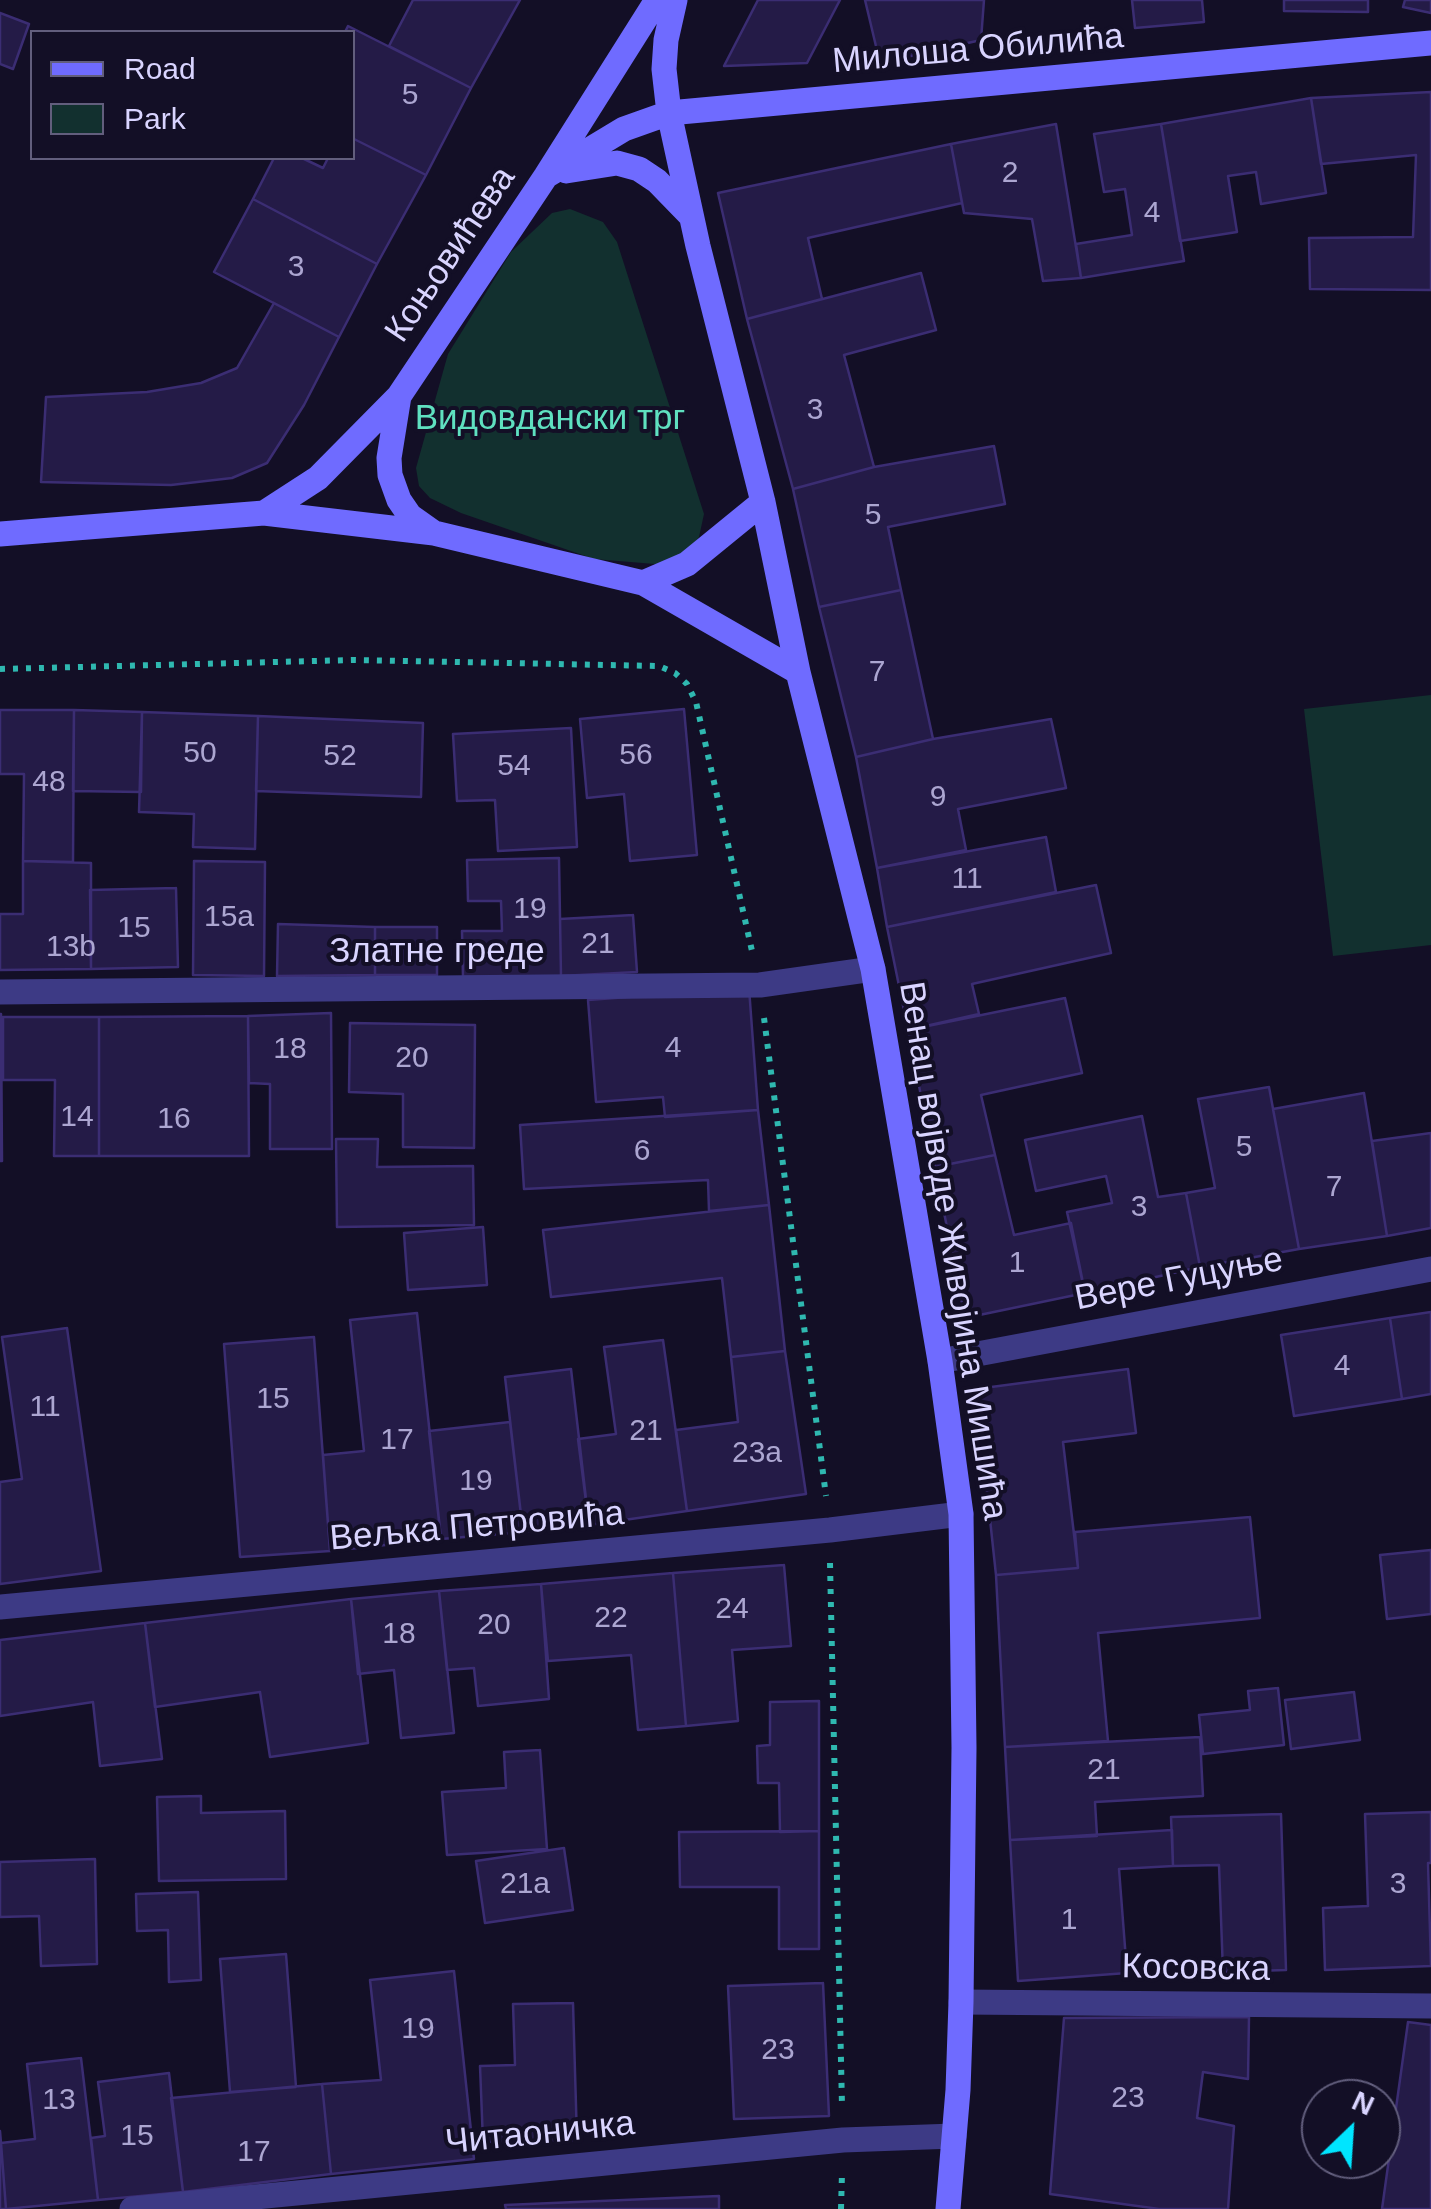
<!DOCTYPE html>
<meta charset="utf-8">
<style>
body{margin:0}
#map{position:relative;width:1431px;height:2209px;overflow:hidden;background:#130f26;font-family:Arial,sans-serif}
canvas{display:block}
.legend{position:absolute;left:30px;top:30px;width:325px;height:130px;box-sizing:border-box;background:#130f26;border:2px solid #625e7d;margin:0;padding:12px 18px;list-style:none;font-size:30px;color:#d9d4ff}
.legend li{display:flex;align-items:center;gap:20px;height:50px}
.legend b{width:50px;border:2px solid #625e7d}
.north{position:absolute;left:1301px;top:2079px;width:100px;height:100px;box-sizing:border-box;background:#130f26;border:2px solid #625e7d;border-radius:50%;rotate:25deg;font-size:28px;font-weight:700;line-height:40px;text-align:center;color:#d9d4ff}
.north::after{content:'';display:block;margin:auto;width:35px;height:45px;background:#00e5ff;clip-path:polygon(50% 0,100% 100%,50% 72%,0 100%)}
</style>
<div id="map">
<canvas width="1431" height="2209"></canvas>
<ul class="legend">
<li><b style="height:12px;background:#6f6bff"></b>Road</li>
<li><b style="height:28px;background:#12302f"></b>Park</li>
</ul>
<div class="north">N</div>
</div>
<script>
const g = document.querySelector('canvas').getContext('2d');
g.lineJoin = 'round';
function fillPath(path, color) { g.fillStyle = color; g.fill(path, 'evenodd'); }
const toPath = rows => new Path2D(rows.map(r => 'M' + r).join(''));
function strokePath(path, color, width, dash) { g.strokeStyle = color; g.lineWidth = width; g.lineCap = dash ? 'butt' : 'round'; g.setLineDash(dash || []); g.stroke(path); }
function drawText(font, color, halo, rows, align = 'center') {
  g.font = font + ' Arial,sans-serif'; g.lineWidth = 8; g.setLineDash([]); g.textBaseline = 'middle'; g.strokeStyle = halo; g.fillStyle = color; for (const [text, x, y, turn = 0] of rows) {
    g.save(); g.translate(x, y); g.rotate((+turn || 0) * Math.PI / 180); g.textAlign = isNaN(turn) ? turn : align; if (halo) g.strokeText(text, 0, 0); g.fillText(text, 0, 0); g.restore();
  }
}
fillPath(toPath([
 [570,209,603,222,617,242,704,514,699,537,686,556,667,565,594,559,461,513,430,498,419,486,416,468,448,354,511,252,552,213],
 [1431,695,1431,945,1333,956,1304,709]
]), '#12302f');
const building = toPath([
 [413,0,520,0,471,88,389,46,413,0],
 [758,0,840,0,807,63,724,66,758,0],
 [865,0,984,0,981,40,880,63,865,0],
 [1132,0,1202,0,1204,22,1135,28,1132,0],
 [1284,0,1368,0,1368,12,1284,11,1284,0],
 [1405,0,1431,0,1431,13,1403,7,1405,0],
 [0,13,29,24,13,69,0,64,0,13],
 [348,26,471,88,426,175,352,138,352,32,345,32,348,26],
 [1431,92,1431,290,1310,289,1309,238,1413,237,1416,155,1321,164,1311,98,1431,92],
 [1311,98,1326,193,1261,204,1256,172,1228,176,1237,232,1180,241,1161,124,1311,98],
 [1056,124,1081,278,1043,281,1032,219,964,213,951,144,1056,124],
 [1161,124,1184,261,1081,278,1076,244,1132,235,1125,189,1104,192,1094,134,1161,124],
 [352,138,426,175,377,264,253,199,274,158,302,158,323,168,328,158,352,158,352,138],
 [951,144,962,203,808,238,822,299,747,319,718,193,951,144],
 [253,199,377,264,339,337,214,272,253,199],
 [921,273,936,330,844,355,874,467,793,489,747,319,921,273],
 [274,303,339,337,304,405,267,463,232,478,171,485,41,482,46,397,147,392,201,383,237,368,274,303],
 [994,446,1005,504,888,527,901,590,819,607,793,489,874,467,994,446],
 [901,590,933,739,856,757,819,607,901,590],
 [684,709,697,855,630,861,624,794,587,798,580,719,684,709],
 [0,710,74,710,73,862,23,861,24,774,0,774,0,710],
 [74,710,142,712,141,792,73,791,74,710],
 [142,712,258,716,255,849,193,847,194,814,139,812,142,712],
 [258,716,423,723,421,797,256,791,258,716],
 [1051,719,1066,788,958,809,966,850,877,868,856,757,933,739,1051,719],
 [571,728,577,847,498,851,495,800,457,801,453,734,571,728],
 [1046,837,1056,892,887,927,877,868,1046,837],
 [559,858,561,976,463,977,462,931,502,931,501,901,468,901,467,860,559,858],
 [23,861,91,863,91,969,0,970,0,914,23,914,23,861],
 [194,861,265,862,264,976,193,975,194,861],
 [1096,885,1111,953,972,984,979,1014,908,1030,887,927,1096,885],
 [176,888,178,967,91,969,90,890,176,888],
 [633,915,637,972,561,976,560,919,633,915],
 [278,924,375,927,375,975,277,976,278,924],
 [375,927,437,927,437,975,375,975,375,927],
 [749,988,758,1110,665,1117,663,1097,596,1102,588,1000,749,988],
 [1065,998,1082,1073,981,1095,995,1155,935,1167,908,1030,1065,998],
 [331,1013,332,1149,270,1149,270,1084,249,1083,248,1016,331,1013],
 [0,1014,1,1014,2,1161,0,1161,0,1014],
 [248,1016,249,1156,99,1156,99,1017,248,1016],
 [3,1017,99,1017,99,1156,54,1156,55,1080,3,1080,3,1017],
 [350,1023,475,1025,474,1148,403,1147,403,1094,349,1092,350,1023],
 [1269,1087,1299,1249,1200,1267,1186,1193,1215,1188,1198,1099,1269,1087],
 [1364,1093,1387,1236,1299,1249,1273,1109,1364,1093],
 [758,1110,769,1205,709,1211,708,1180,524,1189,520,1125,758,1110],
 [1142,1116,1158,1197,1186,1193,1200,1267,1085,1293,1067,1212,1112,1203,1106,1176,1036,1191,1025,1140,1142,1116],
 [1431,1133,1431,1228,1387,1236,1372,1141,1431,1133],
 [336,1139,378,1139,377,1167,473,1166,474,1225,337,1227,336,1139],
 [995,1155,1014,1235,1071,1223,1085,1293,965,1318,935,1167,995,1155],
 [769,1205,785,1351,731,1357,722,1278,551,1297,543,1230,769,1205],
 [483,1227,487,1285,408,1290,404,1233,483,1227],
 [1431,1312,1431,1394,1402,1399,1390,1318,1431,1312],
 [417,1313,441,1539,330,1551,323,1455,364,1451,350,1320,417,1313],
 [1390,1318,1402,1399,1294,1416,1281,1335,1390,1318],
 [67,1328,101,1571,0,1584,0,1482,22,1479,2,1337,67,1328],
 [314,1337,330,1551,240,1557,224,1344,314,1337],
 [663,1340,687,1511,589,1525,578,1439,616,1434,604,1347,663,1340],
 [785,1351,806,1494,687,1511,676,1430,738,1422,731,1357,785,1351],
 [571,1369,589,1525,523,1532,505,1377,571,1369],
 [1128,1369,1136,1433,1063,1442,1078,1568,996,1575,976,1389,1128,1369],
 [510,1422,523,1532,441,1539,429,1431,510,1422],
 [1250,1517,1260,1618,1098,1633,1108,1741,1005,1747,996,1575,1078,1568,1075,1532,1250,1517],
 [1431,1550,1431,1614,1387,1619,1380,1555,1431,1550],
 [784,1565,791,1646,732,1650,738,1721,686,1726,673,1573,784,1565],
 [673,1573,686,1726,638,1730,631,1655,548,1661,541,1584,673,1573],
 [541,1584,549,1699,478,1706,474,1668,447,1670,439,1591,541,1584],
 [439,1591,454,1733,401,1738,394,1670,358,1674,351,1599,439,1591],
 [351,1599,368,1743,270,1757,260,1692,155,1707,145,1623,351,1599],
 [145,1623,162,1759,100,1766,93,1702,0,1716,0,1640,145,1623],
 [1278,1688,1284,1745,1203,1754,1199,1715,1250,1710,1248,1691,1278,1688],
 [1354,1692,1360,1740,1291,1749,1285,1700,1354,1692],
 [819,1701,819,1831,780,1832,779,1783,758,1783,757,1746,770,1745,770,1702,819,1701],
 [1200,1737,1203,1796,1095,1802,1097,1836,1010,1840,1005,1747,1200,1737],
 [540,1750,547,1849,447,1855,442,1792,506,1788,504,1752,540,1750],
 [201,1796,201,1813,285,1811,286,1879,159,1881,157,1797,201,1796],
 [1431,1812,1431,1863,1428,1863,1431,1966,1325,1970,1323,1908,1368,1906,1365,1814,1431,1812],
 [1281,1814,1286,1970,1223,1972,1219,1865,1173,1866,1171,1817,1281,1814],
 [1172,1830,1173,1866,1119,1869,1127,1973,1018,1981,1010,1840,1172,1830],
 [819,1831,819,1949,779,1949,779,1887,680,1887,679,1832,819,1831],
 [564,1848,573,1910,485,1923,476,1861,564,1848],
 [95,1859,97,1964,41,1966,39,1916,0,1917,0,1862,95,1859],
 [198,1892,201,1980,169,1982,168,1930,137,1931,136,1894,198,1892],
 [286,1954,296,2087,230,2092,220,1959,286,1954],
 [454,1971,474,2159,331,2174,322,2084,381,2080,370,1980,454,1971],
 [823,1983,829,2116,734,2119,728,1986,823,1983],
 [573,2003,577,2140,483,2142,480,2066,515,2065,513,2004,573,2003],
 [1249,2017,1248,2079,1203,2072,1197,2118,1234,2126,1228,2209,1159,2209,1050,2194,1064,2018,1249,2017],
 [1408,2022,1431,2025,1431,2209,1382,2209,1408,2022],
 [81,2058,98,2200,6,2209,1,2143,35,2139,27,2064,81,2058],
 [169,2073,183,2192,98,2200,91,2138,105,2136,98,2082,169,2073],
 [322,2084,331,2174,183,2192,171,2098,322,2084],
 [0,2131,1,2143,6,2209,0,2209,0,2131],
 [719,2196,719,2209,506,2209,505,2205,719,2196]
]);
fillPath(building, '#241b47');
strokePath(building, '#3b2d73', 2.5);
strokePath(toPath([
 [0,669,354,660,659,666,675,673,687,684,696,702,752,951],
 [764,1018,826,1496],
 [830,1563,842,2106],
 [841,2209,842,2173]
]), '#2fb8b0', 6, [5, 8]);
strokePath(toPath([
 [0,992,760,985,873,969],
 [940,1361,1431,1269],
 [0,1607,830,1530,961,1514],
 [961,2002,1431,2006],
 [132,2209,843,2140,954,2136]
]), '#3d3a85', 25);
strokePath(toPath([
 [675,0,666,40,664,69,669,113,698,246,763,502,798,672,873,969,940,1361,961,1514,964,1748,961,2002,958,2090,948,2209],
 [566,171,617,163,639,169,657,181,691,216],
 [546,176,624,129,669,113,1431,43],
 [399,396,389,458,390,475,399,500,410,516,434,533],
 [264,513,318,478,399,396,546,176,657,0],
 [0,534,264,513,434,533,643,583,798,672],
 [643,583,687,564,763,502]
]), '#6f6bff', 25);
drawText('30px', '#aca6d1', null, [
 ["5",410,96],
 ["2",1010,174],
 ["4",1152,214],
 ["3",296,268],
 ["3",815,411],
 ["5",873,516],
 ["7",877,673],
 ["50",200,754],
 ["56",636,756],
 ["52",340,757],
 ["54",514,767],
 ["48",49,783],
 ["9",938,798],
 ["11",967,880],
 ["19",530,910],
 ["15a",229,918],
 ["15",134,929],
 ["21",598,945],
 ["13b",71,948],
 ["4",673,1049],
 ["18",290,1050],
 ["20",412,1059],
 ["14",77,1118],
 ["16",174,1120],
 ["5",1244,1148],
 ["6",642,1152],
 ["7",1334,1188],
 ["3",1139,1208],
 ["1",1017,1264],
 ["4",1342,1367],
 ["15",273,1400],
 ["11",45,1408],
 ["21",646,1432],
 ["17",397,1441],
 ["23a",757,1454],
 ["19",476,1482],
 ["24",732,1610],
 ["22",611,1619],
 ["20",494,1626],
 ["18",399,1635],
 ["21",1104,1771],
 ["21a",525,1885],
 ["3",1398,1885],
 ["1",1069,1921],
 ["19",418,2030],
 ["23",778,2051],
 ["23",1128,2099],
 ["13",59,2101],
 ["15",137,2137],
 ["17",254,2153]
]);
drawText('35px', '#d9d4ff', '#130f26', [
 ["Милоша Обилића",978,50,-5],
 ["Коњовићева",451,255,-56],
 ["Златне греде",437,952],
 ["Венац војводе Живојина Мишића",952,1251,81],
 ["Вере Гуцуње",1179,1280,-11],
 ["Вељка Петровића",477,1527,-5],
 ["Косовска",1196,1969,1],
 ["Читаоничка",540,2134,-6]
]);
drawText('35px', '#5fe0c0', '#130f26', [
 ["Видовдански трг",550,419]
]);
</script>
